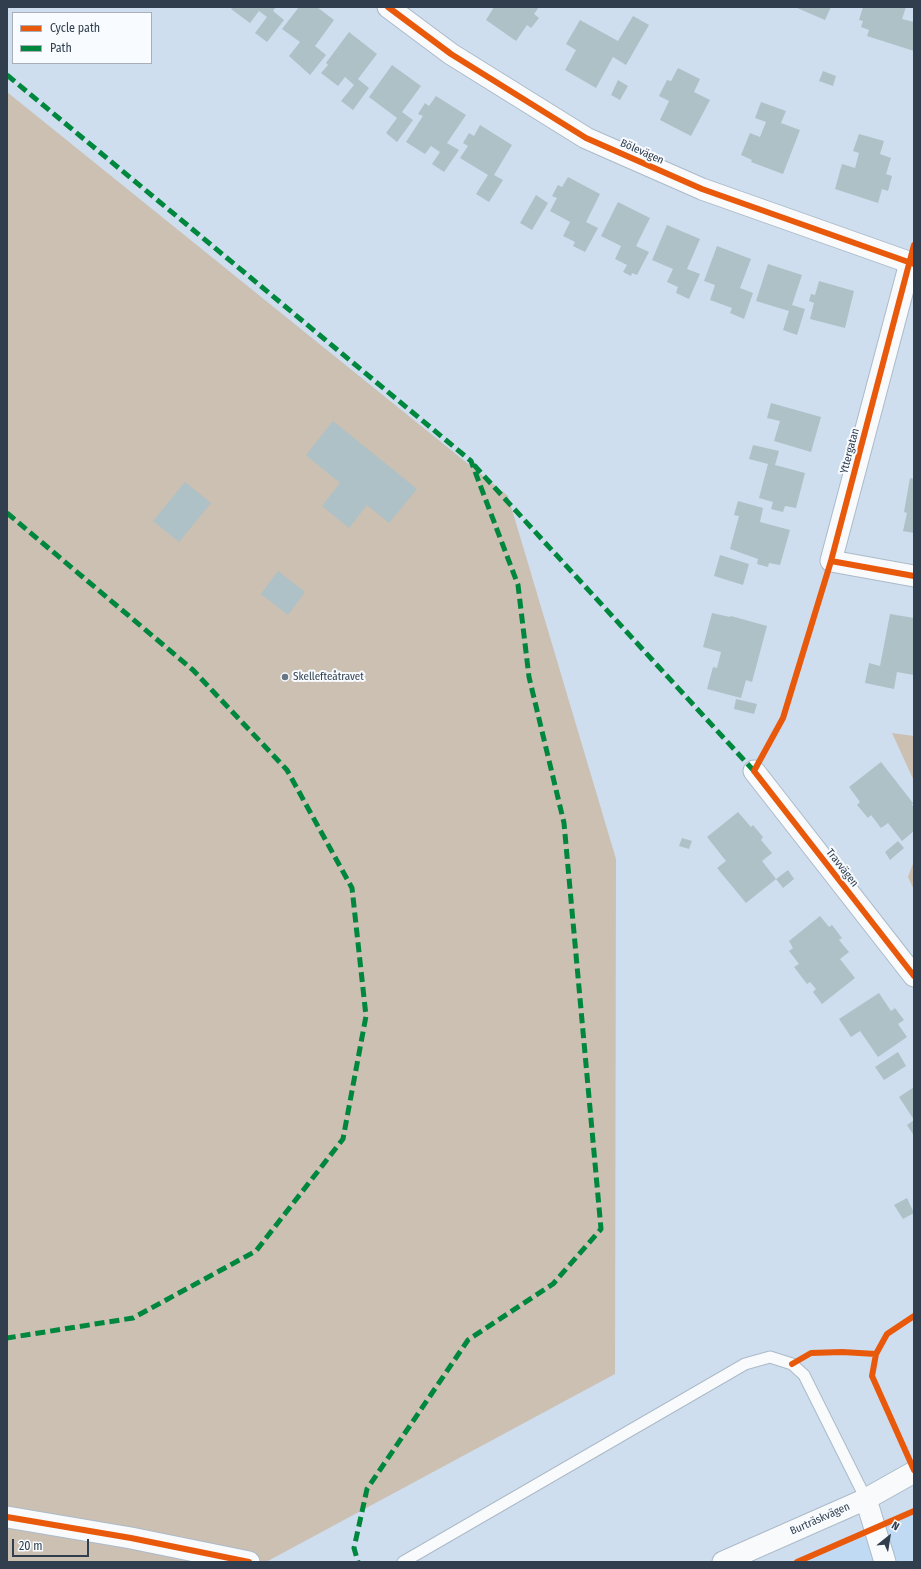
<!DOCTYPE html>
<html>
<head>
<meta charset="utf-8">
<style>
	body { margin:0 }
	#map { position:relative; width:921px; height:1569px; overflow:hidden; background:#cedeee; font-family:"Fira Sans Condensed",sans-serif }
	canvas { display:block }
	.frame { position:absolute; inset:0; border:8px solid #303e4d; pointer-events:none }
	.legend { position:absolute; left:12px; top:12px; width:140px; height:52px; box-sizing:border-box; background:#f8fbff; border:1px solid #a8afb8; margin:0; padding:5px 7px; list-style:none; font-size:12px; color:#303e4d }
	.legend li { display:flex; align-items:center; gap:8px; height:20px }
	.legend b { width:20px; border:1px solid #a8afb8 }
	.north { position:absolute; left:869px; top:1517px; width:40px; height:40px; -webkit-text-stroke:3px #f8fbff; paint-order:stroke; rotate:30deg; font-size:11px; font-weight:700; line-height:16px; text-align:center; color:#303e4d }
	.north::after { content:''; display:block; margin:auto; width:14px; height:18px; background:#303e4d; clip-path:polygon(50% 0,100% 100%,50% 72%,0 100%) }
	.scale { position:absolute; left:12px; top:1539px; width:77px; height:18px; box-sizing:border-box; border:2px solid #303e4d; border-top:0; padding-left:5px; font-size:12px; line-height:14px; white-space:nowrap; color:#303e4d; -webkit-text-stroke:3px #f8fbff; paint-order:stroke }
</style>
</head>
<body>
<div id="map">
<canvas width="921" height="1569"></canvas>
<div class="frame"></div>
<ul class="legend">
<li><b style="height:5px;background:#e8590c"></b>Cycle path</li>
<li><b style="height:5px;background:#00873e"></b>Path</li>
</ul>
<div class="north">N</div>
<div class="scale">20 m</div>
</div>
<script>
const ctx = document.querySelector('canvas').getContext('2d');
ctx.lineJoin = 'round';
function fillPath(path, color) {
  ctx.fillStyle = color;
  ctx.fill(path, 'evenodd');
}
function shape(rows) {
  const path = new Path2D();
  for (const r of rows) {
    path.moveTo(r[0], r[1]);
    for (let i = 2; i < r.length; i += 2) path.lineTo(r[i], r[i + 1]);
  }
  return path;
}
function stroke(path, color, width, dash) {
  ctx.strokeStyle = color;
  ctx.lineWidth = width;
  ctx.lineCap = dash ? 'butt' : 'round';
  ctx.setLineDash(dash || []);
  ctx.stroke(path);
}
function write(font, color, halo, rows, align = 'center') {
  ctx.font = font + ' "Fira Sans Condensed",sans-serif';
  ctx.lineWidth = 4;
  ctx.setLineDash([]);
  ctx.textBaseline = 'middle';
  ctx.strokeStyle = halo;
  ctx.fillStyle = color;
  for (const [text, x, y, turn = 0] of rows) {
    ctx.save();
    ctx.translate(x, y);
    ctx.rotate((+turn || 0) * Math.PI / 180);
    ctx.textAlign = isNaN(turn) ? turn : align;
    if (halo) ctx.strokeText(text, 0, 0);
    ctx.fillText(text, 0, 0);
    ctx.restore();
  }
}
fillPath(shape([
	[914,1512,914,1562,801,1562,879,1526]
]), '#c0daf3');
fillPath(shape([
	[7,92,508,496,616,859,615,1374,266,1562,7,1562],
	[892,733,914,736,914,781],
	[914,861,914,890,908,877]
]), '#cbc0b2');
fillPath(shape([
	[233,7,276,7,273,11,284,20,267,42,255,33,267,17,259,11,250,23,231,9],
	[299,7,317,7,334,20,315,46,326,55,310,75,289,56,300,42,282,29],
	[494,7,539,7,534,14,539,18,531,28,527,25,516,41,486,20],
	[795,7,831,7,825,20],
	[863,7,906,7,902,19,914,22,914,51,867,36,869,30,861,27,863,21,859,20],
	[633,16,649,25,626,65,613,57,596,88,565,70,576,50,566,44,580,20,618,41],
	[349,32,377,54,358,79,369,88,353,110,341,101,354,85,345,77,338,86,321,73,328,65,326,63],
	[392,65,421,86,402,112,413,120,397,142,386,133,397,118,369,97],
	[678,68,700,79,694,92,710,100,691,136,660,120,669,101,659,96,667,80,671,81],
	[823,71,836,76,833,86,819,81],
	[618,80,628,86,620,100,611,95],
	[436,96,466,115,447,143,459,150,444,172,432,164,440,152,431,146,425,154,406,142,423,116,418,114,425,103,429,106],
	[761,102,786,111,781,123,800,130,783,174,751,162,752,160,741,155,750,133,760,137,766,122,755,118],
	[480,125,512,145,494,175,503,180,489,202,476,194,488,175,460,158,468,146,463,143,469,133,474,136],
	[859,134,884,141,880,154,891,158,886,174,892,176,888,191,882,189,878,203,835,189,842,164,855,168,859,153,853,151],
	[568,177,600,194,586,222,598,228,585,252,573,246,575,242,563,236,570,222,550,211,557,198,552,196,558,185,562,187],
	[536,195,548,203,532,230,520,223],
	[618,202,650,218,636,246,649,252,637,275,632,273,631,276,623,272,627,265,615,259,621,246,601,236],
	[667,225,700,239,687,269,700,274,689,299,676,293,678,287,667,282,673,269,652,260],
	[717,246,751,259,740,288,753,293,744,319,730,313,732,308,710,300,715,285,704,281],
	[768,264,802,275,792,305,805,309,797,335,783,330,789,311,756,301],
	[819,281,854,291,845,328,810,319,814,303,809,301,811,294,815,295],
	[771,403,821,417,811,452,774,441,780,421,767,418],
	[333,421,417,489,389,523,367,505,349,528,322,506,340,483,306,455],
	[753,445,779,451,775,465,805,473,796,508,785,506,783,512,771,509,773,502,759,498,768,464,749,459],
	[910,478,914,479,914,533,903,531,907,513,904,512],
	[185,482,211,503,179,542,153,521],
	[738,501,763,508,760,522,790,530,780,565,769,563,768,567,757,564,758,559,730,549,739,516,734,515],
	[720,555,749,564,743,585,714,576],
	[278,571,305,592,288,615,261,594],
	[712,613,730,617,731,616,767,626,752,682,746,680,741,698,707,689,713,667,717,668,721,652,703,647],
	[890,614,914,618,914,675,897,672,894,689,865,683,869,663,880,666],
	[736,699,757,704,754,714,734,709],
	[881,762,913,803,912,805,914,807,914,831,902,841,888,823,881,828,871,815,868,818,857,805,860,802,849,787],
	[738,812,751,827,753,825,763,837,761,840,772,853,762,861,776,879,746,903,717,868,726,861,707,837],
	[682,838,692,841,689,849,679,846],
	[898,841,904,848,890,860,885,852],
	[788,870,794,879,783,888,776,879],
	[820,916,829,927,832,925,842,938,839,940,849,952,840,959,855,978,822,1004,813,992,816,989,810,982,807,984,794,967,799,964,789,951,793,948,789,941],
	[879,993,891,1011,895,1008,904,1020,898,1024,907,1037,878,1057,860,1031,851,1037,839,1019],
	[898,1052,906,1066,884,1080,875,1067],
	[914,1087,914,1136,907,1125,914,1120,899,1097],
	[907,1198,914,1213,903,1219,894,1205]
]), '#aec1c7');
const service = shape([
	[403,1562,745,1364,770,1357,792,1364,804,1375,866,1499]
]);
const minor = shape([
	[388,7,451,54,586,138,702,189,914,264],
	[910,263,831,561,914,576],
	[754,771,914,976],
	[866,1499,885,1562],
	[7,1517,131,1538,249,1562],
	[723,1562,866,1499,914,1472]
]);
stroke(service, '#acbac8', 13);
stroke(minor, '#acbac8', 23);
stroke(service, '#f8fafc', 11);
stroke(minor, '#f8fafc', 21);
stroke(shape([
	[7,75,471,461,518,585,529,677,564,823,601,1229,553,1284,468,1340,367,1489,354,1548,358,1562],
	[474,465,754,771,755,769],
	[7,513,193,670,287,770,352,888,366,1016,343,1139,256,1251,133,1318,7,1338]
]), '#00873e', 5, [10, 5]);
stroke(shape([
	[388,7,451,54,586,138,702,189,914,264],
	[914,245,831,561,914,576],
	[831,561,783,718,754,771,914,976],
	[914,1316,887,1334,876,1354,872,1376,914,1470],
	[792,1364,811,1353,842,1352,876,1354],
	[7,1517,131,1538,249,1562],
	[797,1562,914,1511]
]), '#e8590c', 6);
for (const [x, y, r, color] of [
	[285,677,4,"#677685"]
]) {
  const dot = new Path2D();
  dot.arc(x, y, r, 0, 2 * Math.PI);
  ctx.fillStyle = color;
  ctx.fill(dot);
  stroke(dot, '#f8fbff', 1.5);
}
write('11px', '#303e4d', '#f8fbff', [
	["Bölevägen",642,152,24],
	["Yttergatan",850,451,-75],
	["Travvägen",842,868,52],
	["Burträskvägen",820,1519,-24]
]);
write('11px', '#303e4d', '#f8fbff', [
	["Skellefteåtravet",293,677]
], 'left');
</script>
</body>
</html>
